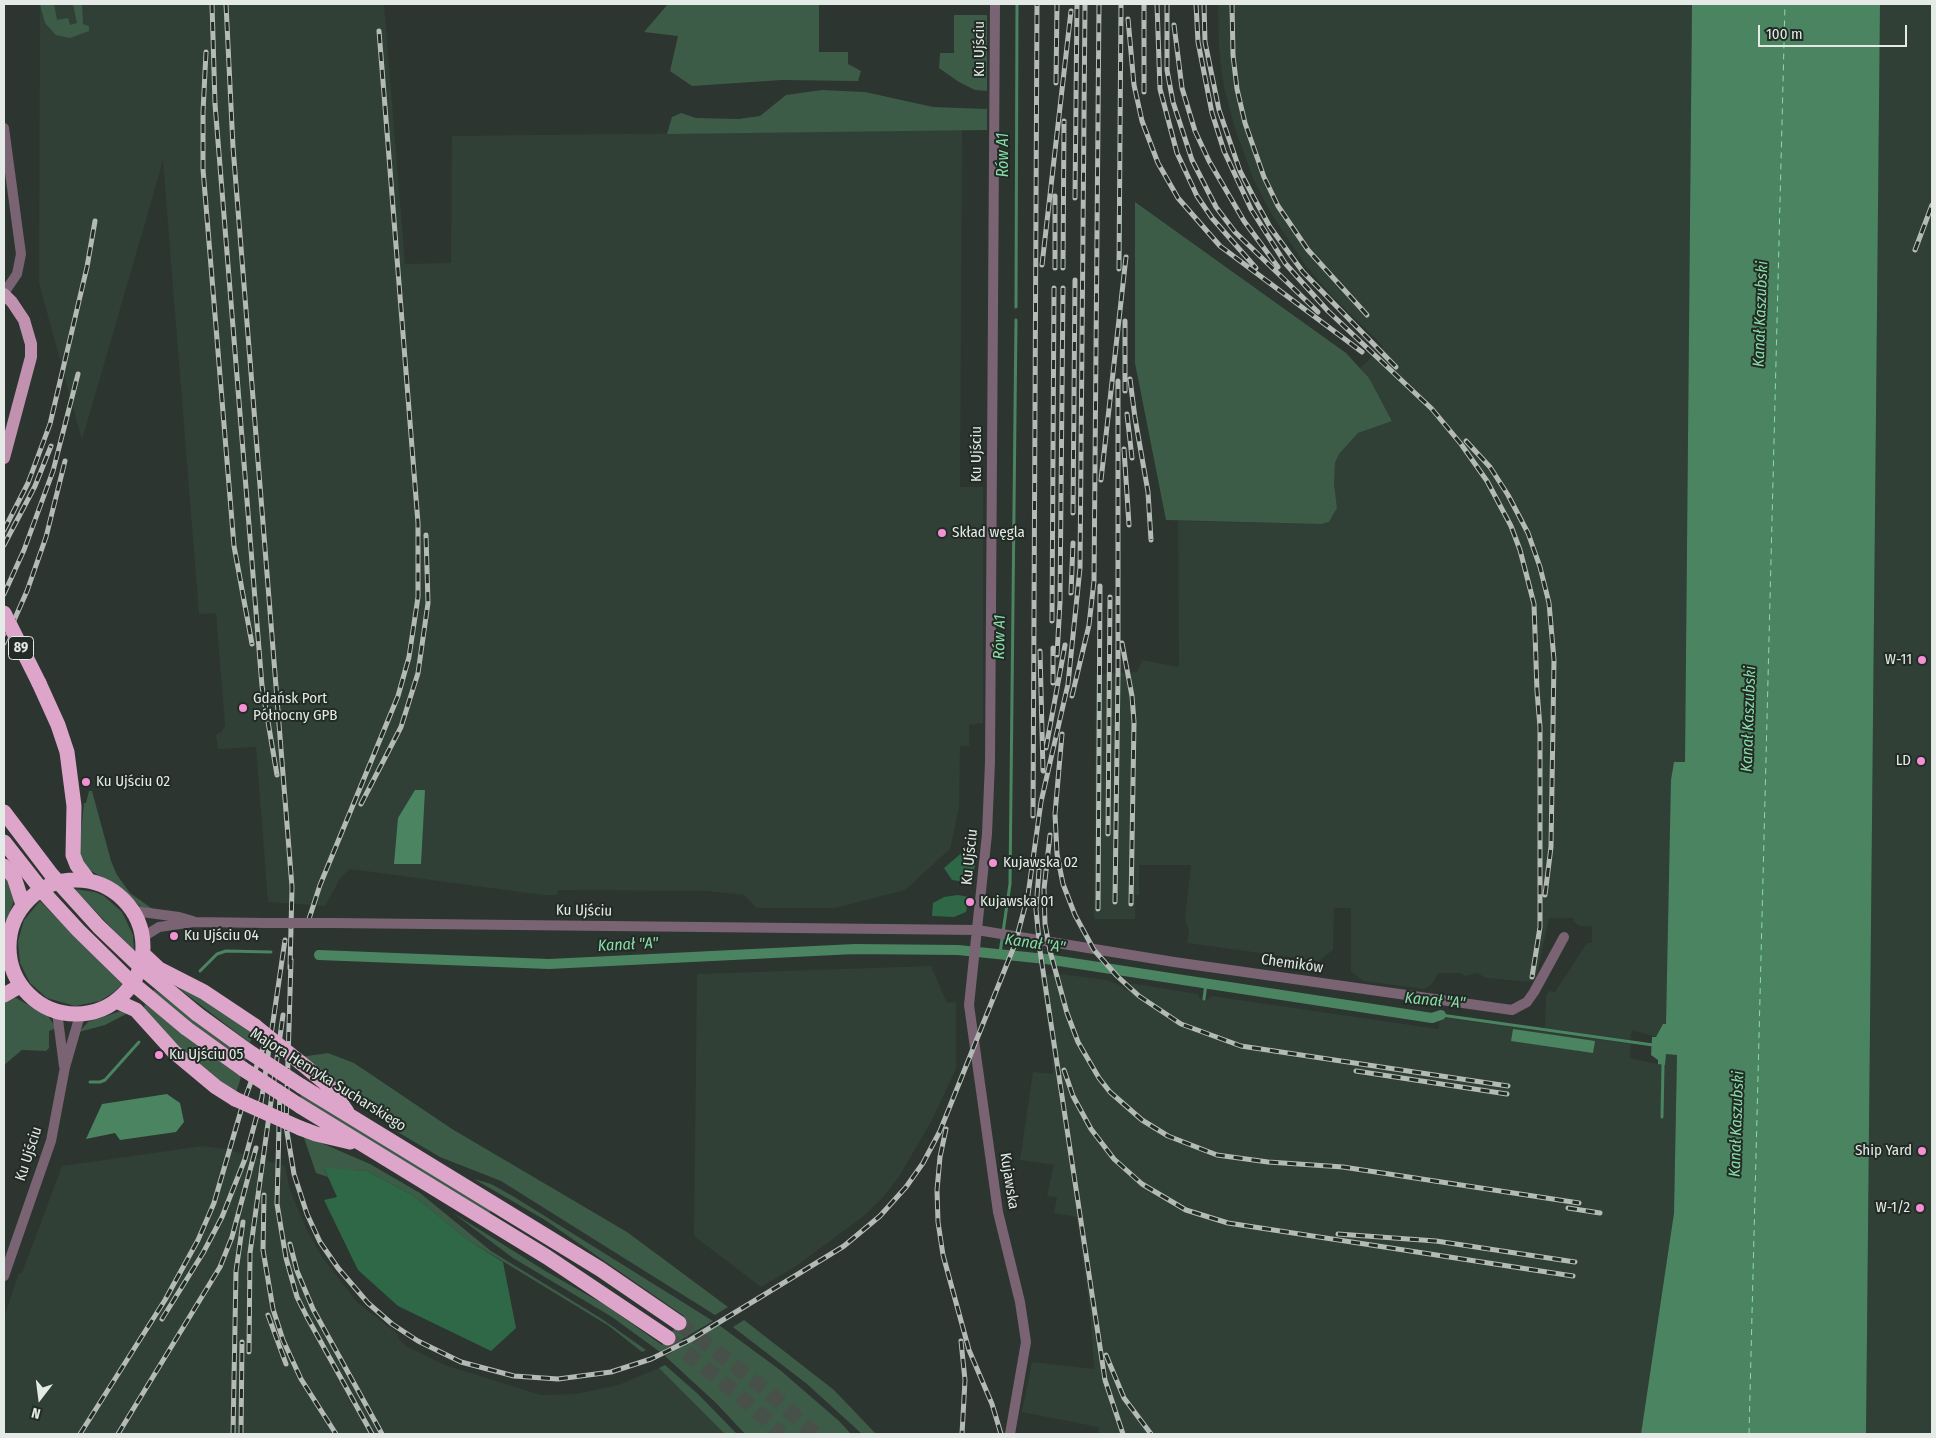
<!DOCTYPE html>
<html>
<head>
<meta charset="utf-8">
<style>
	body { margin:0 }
	#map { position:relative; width:1936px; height:1438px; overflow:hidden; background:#2c352f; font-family:"Fira Sans Condensed",sans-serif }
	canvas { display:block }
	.frame { position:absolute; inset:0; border:5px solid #e4eae6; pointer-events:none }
	.north { position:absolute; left:15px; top:1373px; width:50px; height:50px; -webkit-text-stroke:4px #222b25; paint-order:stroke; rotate:195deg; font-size:14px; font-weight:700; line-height:20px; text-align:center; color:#e4eae6 }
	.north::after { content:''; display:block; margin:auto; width:18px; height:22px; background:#e4eae6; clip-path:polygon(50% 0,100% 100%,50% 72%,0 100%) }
	.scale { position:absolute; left:1758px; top:25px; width:149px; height:22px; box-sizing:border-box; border:2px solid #e4eae6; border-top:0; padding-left:6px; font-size:15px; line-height:18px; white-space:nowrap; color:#e4eae6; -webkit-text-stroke:4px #222b25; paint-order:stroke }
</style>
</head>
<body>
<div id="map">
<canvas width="1936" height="1438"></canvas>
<div class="frame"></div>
<div class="north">N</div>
<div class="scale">100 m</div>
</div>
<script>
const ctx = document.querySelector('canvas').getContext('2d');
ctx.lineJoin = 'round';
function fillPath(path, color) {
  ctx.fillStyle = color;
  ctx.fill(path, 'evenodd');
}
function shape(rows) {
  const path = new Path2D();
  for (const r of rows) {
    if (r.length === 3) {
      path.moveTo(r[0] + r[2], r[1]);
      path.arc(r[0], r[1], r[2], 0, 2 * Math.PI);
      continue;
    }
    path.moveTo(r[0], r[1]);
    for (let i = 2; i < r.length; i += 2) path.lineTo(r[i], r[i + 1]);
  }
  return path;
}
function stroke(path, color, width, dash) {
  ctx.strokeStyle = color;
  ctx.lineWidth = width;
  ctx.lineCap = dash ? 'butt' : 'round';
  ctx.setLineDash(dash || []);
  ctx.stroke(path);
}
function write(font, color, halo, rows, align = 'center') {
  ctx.font = font + ' "Fira Sans Condensed",sans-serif';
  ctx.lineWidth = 4;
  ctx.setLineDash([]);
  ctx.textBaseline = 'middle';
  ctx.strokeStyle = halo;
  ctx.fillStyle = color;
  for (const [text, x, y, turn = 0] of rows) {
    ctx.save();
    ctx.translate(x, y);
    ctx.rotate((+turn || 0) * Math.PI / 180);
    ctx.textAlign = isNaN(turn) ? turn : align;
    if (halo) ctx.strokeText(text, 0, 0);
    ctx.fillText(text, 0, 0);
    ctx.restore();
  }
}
fillPath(shape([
	[40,4,384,4,405,264,451,263,452,136,962,130,960,487,983,487,983,723,969,725,969,746,960,746,959,807,950,849,905,890,835,908,757,908,744,895,707,891,558,890,557,895,543,895,350,869,341,877,325,906,268,902,256,747,218,749,216,735,222,731,225,725,216,613,199,614,163,161,82,440,39,283],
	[1218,4,1692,4,1685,762,1674,763,1666,1024,1663,1024,1656,1037,1632,1030,1630,1040,1545,1028,1546,995,1549,991,1555,992,1587,943,1592,943,1592,926,1579,926,1574,922,1573,918,1549,918,1536,977,1529,982,1487,978,1477,973,1465,976,1461,973,1439,973,1431,985,1425,989,1363,981,1351,971,1351,908,1334,908,1333,950,1319,961,1187,943,1189,931,1185,918,1191,865,1139,865,1139,895,1135,895,1135,919,1094,919,1096,674,1137,672,1142,660,1179,667,1178,521,1321,524,1329,522,1337,508,1334,484,1335,463,1339,454,1358,433,1392,420,1369,378,1360,368,1383,347,1382,345,1331,295,1306,266,1270,212,1253,178,1236,131,1224,88,1219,49],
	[1880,4,1932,4,1932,1434,1866,1434],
	[931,966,947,1003,956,1002,956,1069,932,1120,900,1175,885,1195,865,1215,795,1267,761,1287,694,1236,697,974],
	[1060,974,1107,980,1119,985,1126,990,1132,984,1136,984,1198,994,1200,999,1207,1000,1211,996,1438,1029,1440,1021,1447,1018,1631,1044,1630,1058,1658,1064,1665,1054,1677,1054,1674,1213,1641,1434,1099,1434,1098,1427,1022,1412,1032,1362,1094,1369,1090,1311,1077,1217,1054,1213,1057,1197,1047,1196,1054,1165,1020,1160,1033,1072,1053,1074,1052,1051,1040,975],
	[203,1146,226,1149,285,1166,290,1190,307,1230,322,1257,357,1302,399,1335,398,1338,406,1346,445,1365,541,1395,576,1394,618,1385,659,1368,725,1434,4,1434,4,1318,19,1273,22,1273,62,1166]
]), '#304036');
fillPath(shape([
	[40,4,54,4,57,20,68,18,70,25,77,23,73,4,82,4,83,24,89,26,89,31,70,38,56,35,45,23],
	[668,4,819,4,819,52,848,52,848,64,861,71,858,81,782,80,692,86,670,71,678,36,644,32],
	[954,15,987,15,987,91,975,90,959,82,939,68,940,53,954,53],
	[822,90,865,92,933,107,987,109,987,130,667,134,672,117,681,113,696,118,739,119,760,116,786,95],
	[1135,202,1346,353,1369,378,1392,421,1358,433,1339,454,1335,463,1334,484,1337,508,1329,522,1321,524,1166,520,1135,363],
	[89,791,92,791,111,861,117,875,130,893,154,910,141,907,122,889,86,868,79,852,84,803,86,803],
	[4,873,9,880,14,900,4,931],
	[74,889,95,892,104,896,122,912,133,935,134,951],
	[40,901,122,984,114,992,100,1001,75,1006,47,998,30,983,20,963,18,941,24,920],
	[164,977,188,989,253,1032,250,1043],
	[154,989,246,1058,245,1061,190,1022,153,992],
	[16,998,48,1016,56,1028,49,1031,49,1048,46,1051,22,1050,4,1065,4,999],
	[145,1004,241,1077,236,1093,200,1068,143,1010],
	[124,1010,130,1012,105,1025,79,1032,88,1022],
	[328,1053,354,1063,452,1129,627,1232,728,1307,715,1315,501,1181,440,1157,401,1134,301,1057],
	[301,1093,491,1210,489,1214,300,1099],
	[303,1135,370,1164,420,1193,491,1251,602,1319,646,1350,642,1352,609,1326,468,1240,414,1196,367,1171,324,1169,328,1177,316,1173],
	[474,1179,491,1184,511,1195,713,1321,660,1352,612,1317,513,1258,453,1213,547,1272,607,1306,662,1345,684,1316,545,1220],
	[744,1320,834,1390,876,1434,862,1434,807,1384,733,1327],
	[719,1325,780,1370,839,1421,851,1434,745,1434,716,1403,665,1356],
	[665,1365,698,1394,737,1434,725,1434,659,1368]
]), '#3d5c48');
fillPath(shape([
	[965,850,975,851,975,866,971,878,965,882,952,880,944,868],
	[958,895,969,897,966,912,954,917,932,916,933,903,944,897],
	[324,1168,367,1171,414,1196,468,1240,503,1262,516,1328,491,1351,398,1306,358,1270,324,1200,337,1197]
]), '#2f6847');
fillPath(shape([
	[1692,4,1880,4,1866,1434,1641,1434,1674,1213,1677,1055,1666,1054,1665,1065,1658,1064,1658,1060,1651,1055,1652,1037,1656,1037,1663,1024,1666,1024,1671,780,1674,762,1685,762],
	[415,790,425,790,421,864,394,864,398,818],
	[1513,1029,1595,1041,1593,1053,1511,1041],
	[167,1094,180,1103,184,1122,176,1132,120,1140,115,1133,86,1139,102,1104]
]), '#4b8461');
stroke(shape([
	[1016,307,1017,4],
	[1000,953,1010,884,1016,320],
	[200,971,217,954,226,951,271,952],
	[1204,999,1206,983],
	[1441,1015,1653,1045],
	[90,1082,100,1082,105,1080,139,1042],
	[1662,1117,1663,1065]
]), '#4b8461', 3);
stroke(shape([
	[319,955,549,964,855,949,958,950,1046,959,1432,1018,1441,1015]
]), '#4b8461', 10);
stroke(shape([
	[1749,1434,1785,4]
]), '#89dda9', 1, [6, 5]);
stroke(shape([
	[679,1323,766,1390,815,1434],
	[668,1338,739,1395,782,1434]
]), '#48504a', 15, [15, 8]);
stroke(shape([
	[995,4,990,762,987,834,969,1005,998,1212,1020,1302,1026,1342,1010,1434],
	[4,128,21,254,17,274,4,293],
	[134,911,179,917,193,921],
	[334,923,977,930,1174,962,1512,1010,1527,1002,1534,992,1564,937],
	[143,937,159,927,194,922,265,923],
	[57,1012,64,1066],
	[4,1276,51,1141,65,1067,80,1015]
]), '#7a6372', 10);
stroke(shape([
	[4,294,12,302,24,320,31,344,31,357,4,458]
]), '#c192b0', 12);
stroke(shape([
	[39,683,58,725,67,752,74,806,73,855,77,865,89,881],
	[4,866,14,877,23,905],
	[76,947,67],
	[143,954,159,969,204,992,255,1026],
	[4,995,20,986],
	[116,1001,136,1010,174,1052,216,1087,235,1099],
	[197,1014,248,1051],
	[186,1028,243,1069],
	[301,1063,330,1087,347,1112],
	[301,1086,600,1269,679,1323],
	[300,1106,547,1257,668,1338],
	[300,1128,316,1134,350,1142]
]), '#dda5c9', 15);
const rail = shape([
	[212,4,215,104,262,686,277,775],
	[226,4,233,147,292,887,290,968],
	[1157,4,1160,89,1177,153,1197,196,1212,218,1256,268],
	[1167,4,1167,70,1173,102,1192,160,1216,207,1235,232,1318,312],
	[1196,4,1198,42,1212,113,1224,151,1251,209,1285,263,1300,280,1328,311,1432,409,1461,444,1487,481,1511,526,1520,550,1534,604,1537,691,1540,727,1540,927,1532,977],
	[1204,4,1205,42,1219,110,1240,171,1254,198,1270,227,1303,272,1396,367],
	[1232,4,1233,55,1237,89,1245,123,1264,177,1278,206,1308,250,1367,315],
	[1128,19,1134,85,1142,121,1158,163,1178,198,1220,246,1362,352],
	[1174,25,1182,88,1195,131,1209,161,1244,221,1278,267],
	[206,52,203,112,203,169,234,546,252,644],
	[1056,83,1057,4],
	[1144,92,1144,4],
	[1075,198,1077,4],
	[1915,250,1932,205],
	[1042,265,1071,11],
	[1055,268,1055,196],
	[1063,268,1064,121],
	[1119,269,1121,4],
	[1130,379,1135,418,1148,492,1151,540],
	[1125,391,1125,321],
	[1127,414,1132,458],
	[1466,441,1490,467,1508,495,1528,533,1540,567,1549,603,1554,660,1551,847,1545,895],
	[1124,449,1129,525],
	[1101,480,1126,257],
	[1073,513,1075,280],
	[4,530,28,483,50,424,87,267,95,221],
	[4,545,35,486,51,446],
	[1071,593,1073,543],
	[4,594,24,550,53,471,78,374],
	[1052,621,1054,288],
	[4,643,27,591,46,537,65,461],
	[1122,643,1132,696,1134,722,1131,904],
	[1040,651,1043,771],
	[1057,655,1060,602,1063,288],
	[1053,683,1053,648],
	[1072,696,1089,625,1094,581,1099,4],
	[1062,734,1055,814,1057,854,1063,884,1075,915,1094,950,1117,976,1139,996,1181,1024,1241,1046,1508,1086],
	[1046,748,1065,645],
	[361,804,401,727,418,673,428,603,426,535],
	[1033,816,1037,4],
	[1108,834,1110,597],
	[1050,835,1044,889,1045,924,1050,951,1067,1013,1078,1042,1099,1078,1110,1092,1142,1120,1168,1136,1217,1155,1268,1162,1343,1167,1579,1203],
	[1039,870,1036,909,1040,951,1105,1380,1123,1434],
	[1115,902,1118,673,1118,381],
	[1098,909,1100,586],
	[308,922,320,885,398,696,409,657,418,597,418,523,379,31],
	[291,960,286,1126,294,1174,307,1214,320,1242,338,1268,368,1303,392,1324,418,1341,461,1362,514,1376,558,1379,611,1372,651,1359,690,1340,844,1246,880,1216,906,1187,923,1163,940,1131,1015,944,1028,895,1041,802,1068,684,1080,568,1085,4],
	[1064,1070,1073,1096,1091,1129,1114,1159,1142,1184,1186,1210,1228,1223,1573,1276],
	[1356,1071,1507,1094],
	[280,1087,277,1204,286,1258,297,1297,307,1317,372,1434],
	[261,1103,285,940],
	[946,1129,940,1157,937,1190,938,1222,943,1255,969,1350,992,1404,1001,1434],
	[264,1195,263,1250,273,1309,283,1340,301,1379,336,1434],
	[1568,1208,1600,1213],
	[1338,1234,1436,1241,1575,1262],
	[290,1244,297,1271,313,1309,382,1434],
	[268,1315,286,1364],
	[162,1319,203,1253,222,1217,245,1159,262,1097],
	[961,1341,965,1380,962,1434],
	[249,1352,250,1253,283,1015],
	[1106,1355,1124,1398,1151,1434],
	[80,1434,165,1300,198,1240,214,1203,242,1107,267,1037],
	[118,1434,220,1267,232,1237,256,1148],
	[233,1434,236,1271,243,1222],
	[241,1434,242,1342]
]);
stroke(rail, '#b4bbb6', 5);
stroke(rail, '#222b25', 3, [9]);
stroke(shape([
	[265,923,334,923]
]), '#7a6372', 10);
stroke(shape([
	[4,613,39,683],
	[4,812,51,874,99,927,143,969,197,1014],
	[4,842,44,893,78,930,131,982,186,1028],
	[255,1026,301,1063],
	[248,1051,301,1086],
	[243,1069,300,1106],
	[235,1099,300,1128]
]), '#dda5c9', 15);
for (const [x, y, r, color] of [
	[942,533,5,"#f491d4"],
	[1922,660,5,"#f491d4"],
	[243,708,5,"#f491d4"],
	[1921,761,5,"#f491d4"],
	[86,782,5,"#f491d4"],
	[993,863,5,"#f491d4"],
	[970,902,5,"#f491d4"],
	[174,936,5,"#f491d4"],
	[159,1055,5,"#f491d4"],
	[1922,1151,5,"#f491d4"],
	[1920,1208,5,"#f491d4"]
]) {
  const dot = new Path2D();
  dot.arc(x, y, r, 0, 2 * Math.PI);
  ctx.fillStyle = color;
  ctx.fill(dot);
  stroke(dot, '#222b25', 2);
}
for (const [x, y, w] of [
	[21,648,25]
]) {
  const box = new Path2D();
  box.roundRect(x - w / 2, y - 11.5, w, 23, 4);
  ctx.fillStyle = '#222b25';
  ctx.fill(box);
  stroke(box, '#e4eae6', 1);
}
write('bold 14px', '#e4eae6', null, [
	["89",21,648]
]);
write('15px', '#e4eae6', '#222b25', [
	["Ku Ujściu",980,49,-90],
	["Ku Ujściu",977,454,-90],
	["Ku Ujściu",970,857,-84],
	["Ku Ujściu",584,911,1],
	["Chemików",1292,964,8],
	["Majora Henryka Sucharskiego",328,1080,32],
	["Ku Ujściu",29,1154,-72],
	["Kujawska",1009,1181,81]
]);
write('15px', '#e4eae6', '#222b25', [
	["Skład węgla",952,533],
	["W-11",1912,660,"right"],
	["Gdańsk Port",253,699],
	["Północny GPB",253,716],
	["LD",1911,761,"right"],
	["Ku Ujściu 02",96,782],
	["Kujawska 02",1003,863],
	["Kujawska 01",980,902],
	["Ku Ujściu 04",184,936],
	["Ku Ujściu 05",169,1055],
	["Ship Yard",1912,1151,"right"],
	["W-1/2",1910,1208,"right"]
], 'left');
write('italic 16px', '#89dda9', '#222b25', [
	["Rów A1",1004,155,-90],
	["Kanał Kaszubski",1761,314,-88],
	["Rów A1",1000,637,-89],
	["Kanał Kaszubski",1749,719,-88],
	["Kanał \"A\"",1035,944,8],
	["Kanał \"A\"",628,945,-3],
	["Kanał \"A\"",1435,1001,5],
	["Kanał Kaszubski",1737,1124,-88]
]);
</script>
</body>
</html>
